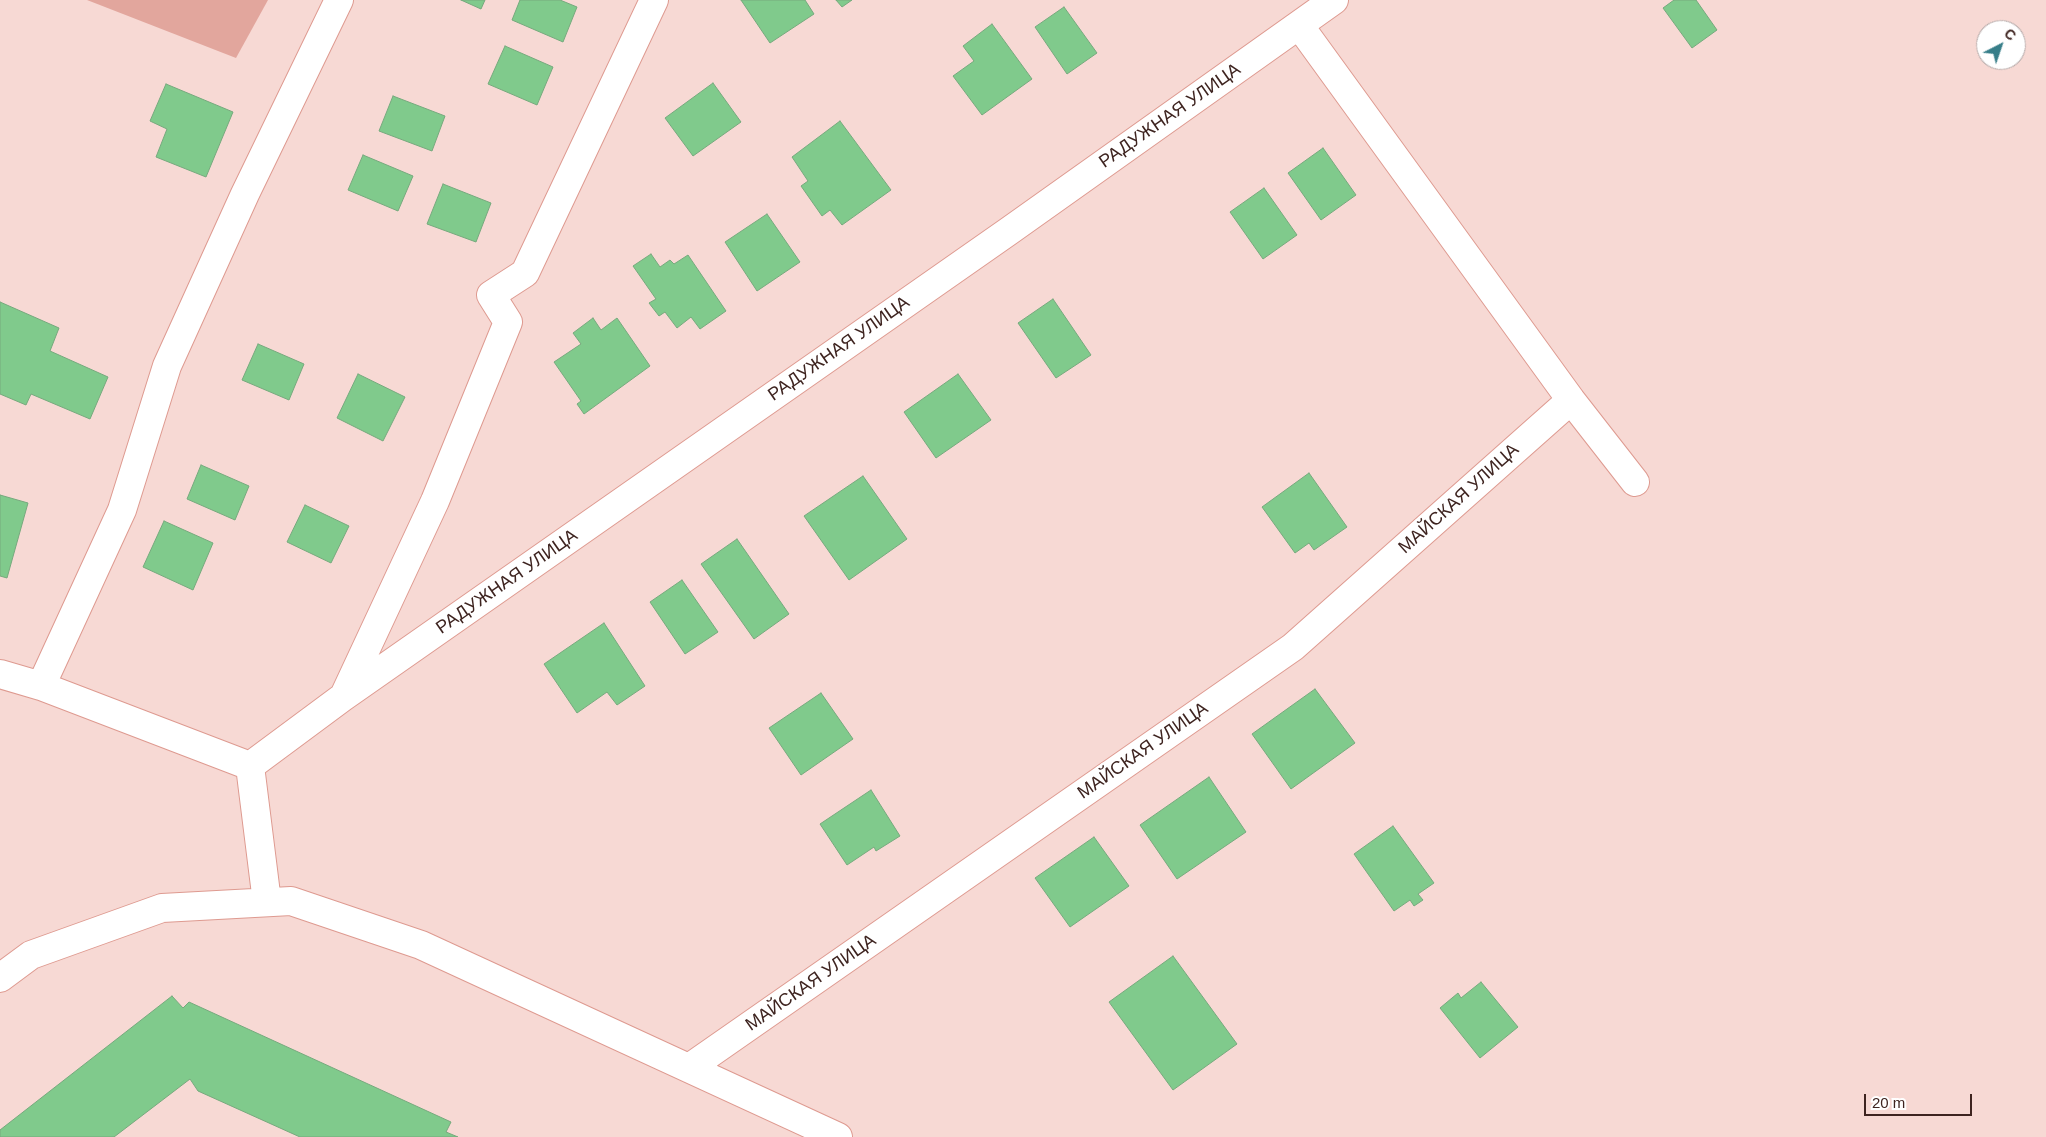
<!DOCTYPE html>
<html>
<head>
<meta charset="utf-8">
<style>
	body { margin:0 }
	#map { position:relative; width:2046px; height:1137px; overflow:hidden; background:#f7d9d4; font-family:Arial,sans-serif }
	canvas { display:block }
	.north { position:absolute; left:1976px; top:20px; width:50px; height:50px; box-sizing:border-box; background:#fff; border:1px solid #b2a7a6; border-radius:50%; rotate:41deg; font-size:14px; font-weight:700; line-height:20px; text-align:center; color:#3e2420 }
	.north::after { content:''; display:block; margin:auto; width:18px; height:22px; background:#377e89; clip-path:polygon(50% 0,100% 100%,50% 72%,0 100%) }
	.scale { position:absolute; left:1864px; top:1094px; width:108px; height:22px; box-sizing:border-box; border:2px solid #3e2420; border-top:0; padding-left:6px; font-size:15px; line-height:18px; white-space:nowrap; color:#3e2420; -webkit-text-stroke:4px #fff; paint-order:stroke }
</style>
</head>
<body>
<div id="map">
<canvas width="2046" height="1137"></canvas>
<div class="north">С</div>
<div class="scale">20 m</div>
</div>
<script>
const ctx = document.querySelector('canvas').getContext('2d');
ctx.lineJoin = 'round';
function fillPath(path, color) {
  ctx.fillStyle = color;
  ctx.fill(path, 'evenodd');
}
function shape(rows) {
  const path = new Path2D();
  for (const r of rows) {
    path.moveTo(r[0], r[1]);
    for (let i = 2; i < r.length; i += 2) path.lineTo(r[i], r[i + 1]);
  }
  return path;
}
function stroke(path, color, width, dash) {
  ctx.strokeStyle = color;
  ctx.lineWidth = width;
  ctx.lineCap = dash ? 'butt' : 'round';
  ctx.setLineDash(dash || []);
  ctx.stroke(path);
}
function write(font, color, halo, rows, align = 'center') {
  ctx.font = font + ' Arial,sans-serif';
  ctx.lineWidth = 4.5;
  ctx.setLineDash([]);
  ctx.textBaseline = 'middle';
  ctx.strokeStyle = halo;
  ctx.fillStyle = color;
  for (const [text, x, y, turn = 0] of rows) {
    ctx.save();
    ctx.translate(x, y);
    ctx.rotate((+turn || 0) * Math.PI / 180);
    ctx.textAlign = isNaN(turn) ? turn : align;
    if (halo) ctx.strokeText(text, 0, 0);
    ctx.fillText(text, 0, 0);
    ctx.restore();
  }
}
fillPath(shape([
	[87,0,268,0,236,58]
]), '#e2a69d');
const building = shape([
	[461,0,485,0,481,9,461,0],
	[520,0,560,0,577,7,563,42,512,20,520,0],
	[741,0,805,0,814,14,770,43,741,0],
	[836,0,852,0,842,7,836,0],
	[1674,0,1696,0,1717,30,1692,48,1663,8,1674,0],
	[1064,7,1097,53,1067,74,1035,27,1064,7],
	[992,24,1032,79,982,115,953,76,974,61,963,46,992,24],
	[505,46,553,67,537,105,488,84,505,46],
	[713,83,741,122,693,156,665,118,713,83],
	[166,84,233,112,206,177,156,157,167,129,150,121,166,84],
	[393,96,445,116,432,151,379,131,393,96],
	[840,121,891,190,842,225,830,210,822,216,801,186,808,181,792,157,840,121],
	[1323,148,1356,195,1321,220,1288,173,1323,148],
	[363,155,413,176,398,211,348,190,363,155],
	[443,184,491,203,476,242,427,224,443,184],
	[1264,188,1297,235,1263,259,1230,212,1264,188],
	[767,214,800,262,757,291,725,242,767,214],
	[651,254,660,267,670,260,674,264,688,255,726,311,700,329,691,317,677,328,665,312,659,316,649,303,656,299,633,266,651,254],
	[1053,299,1091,355,1056,378,1018,323,1053,299],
	[0,302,59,328,50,351,108,377,90,419,31,394,26,405,0,394,0,302],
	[593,318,601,330,617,318,650,366,584,414,577,404,581,401,554,362,581,344,573,333,593,318],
	[258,344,304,364,289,400,242,380,258,344],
	[358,374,405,397,383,441,337,418,358,374],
	[958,374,991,420,936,458,904,412,958,374],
	[201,465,249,486,235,520,187,499,201,465],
	[1309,473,1347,527,1314,550,1309,543,1295,553,1262,507,1309,473],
	[863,476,907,539,849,580,804,516,863,476],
	[0,495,28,503,7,578,0,576,0,495],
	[305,505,349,526,331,563,287,542,305,505],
	[164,521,213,543,193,590,143,567,164,521],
	[737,539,789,614,754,639,701,564,737,539],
	[682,580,718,632,685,654,650,602,682,580],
	[604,623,645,686,617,705,607,692,577,713,544,664,604,623],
	[1315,689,1355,743,1291,789,1252,734,1315,689],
	[821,693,853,739,801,775,769,728,821,693],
	[1209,777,1246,832,1177,879,1140,825,1209,777],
	[871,790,900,836,876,851,874,847,847,865,820,824,871,790],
	[1393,826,1434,883,1418,894,1423,900,1414,906,1410,900,1394,911,1354,854,1393,826],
	[1094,837,1129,886,1070,927,1035,878,1094,837],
	[1173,956,1237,1044,1173,1090,1109,1002,1173,956],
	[1481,982,1518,1027,1480,1058,1440,1008,1458,993,1461,998,1481,982],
	[172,996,183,1008,189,1002,451,1122,446,1132,458,1137,300,1137,198,1091,190,1079,114,1137,0,1137,0,1130,172,996]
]);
fillPath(building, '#80ca8c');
stroke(building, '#76a97d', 1);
const minor = shape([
	[1299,25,1571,400,1635,482],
	[0,674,41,686,250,766],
	[41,686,122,510,167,366,245,194,339,0],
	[344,696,435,501,508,322,491,295,525,273,654,0],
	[250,766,343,697,1009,231,1334,0],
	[250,766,267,902],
	[0,978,31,955,162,908,291,901,421,945,838,1137],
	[689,1068,1293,647,1571,400]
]);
stroke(minor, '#de9a90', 30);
stroke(minor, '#fff', 28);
write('18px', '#3e2420', '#fff', [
	["РАДУЖНАЯ УЛИЦА",1170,116,-35],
	["РАДУЖНАЯ УЛИЦА",839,349,-35],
	["МАЙСКАЯ УЛИЦА",1459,499,-42],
	["РАДУЖНАЯ УЛИЦА",507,582,-35],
	["МАЙСКАЯ УЛИЦА",1143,751,-35],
	["МАЙСКАЯ УЛИЦА",811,983,-35]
]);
</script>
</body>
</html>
